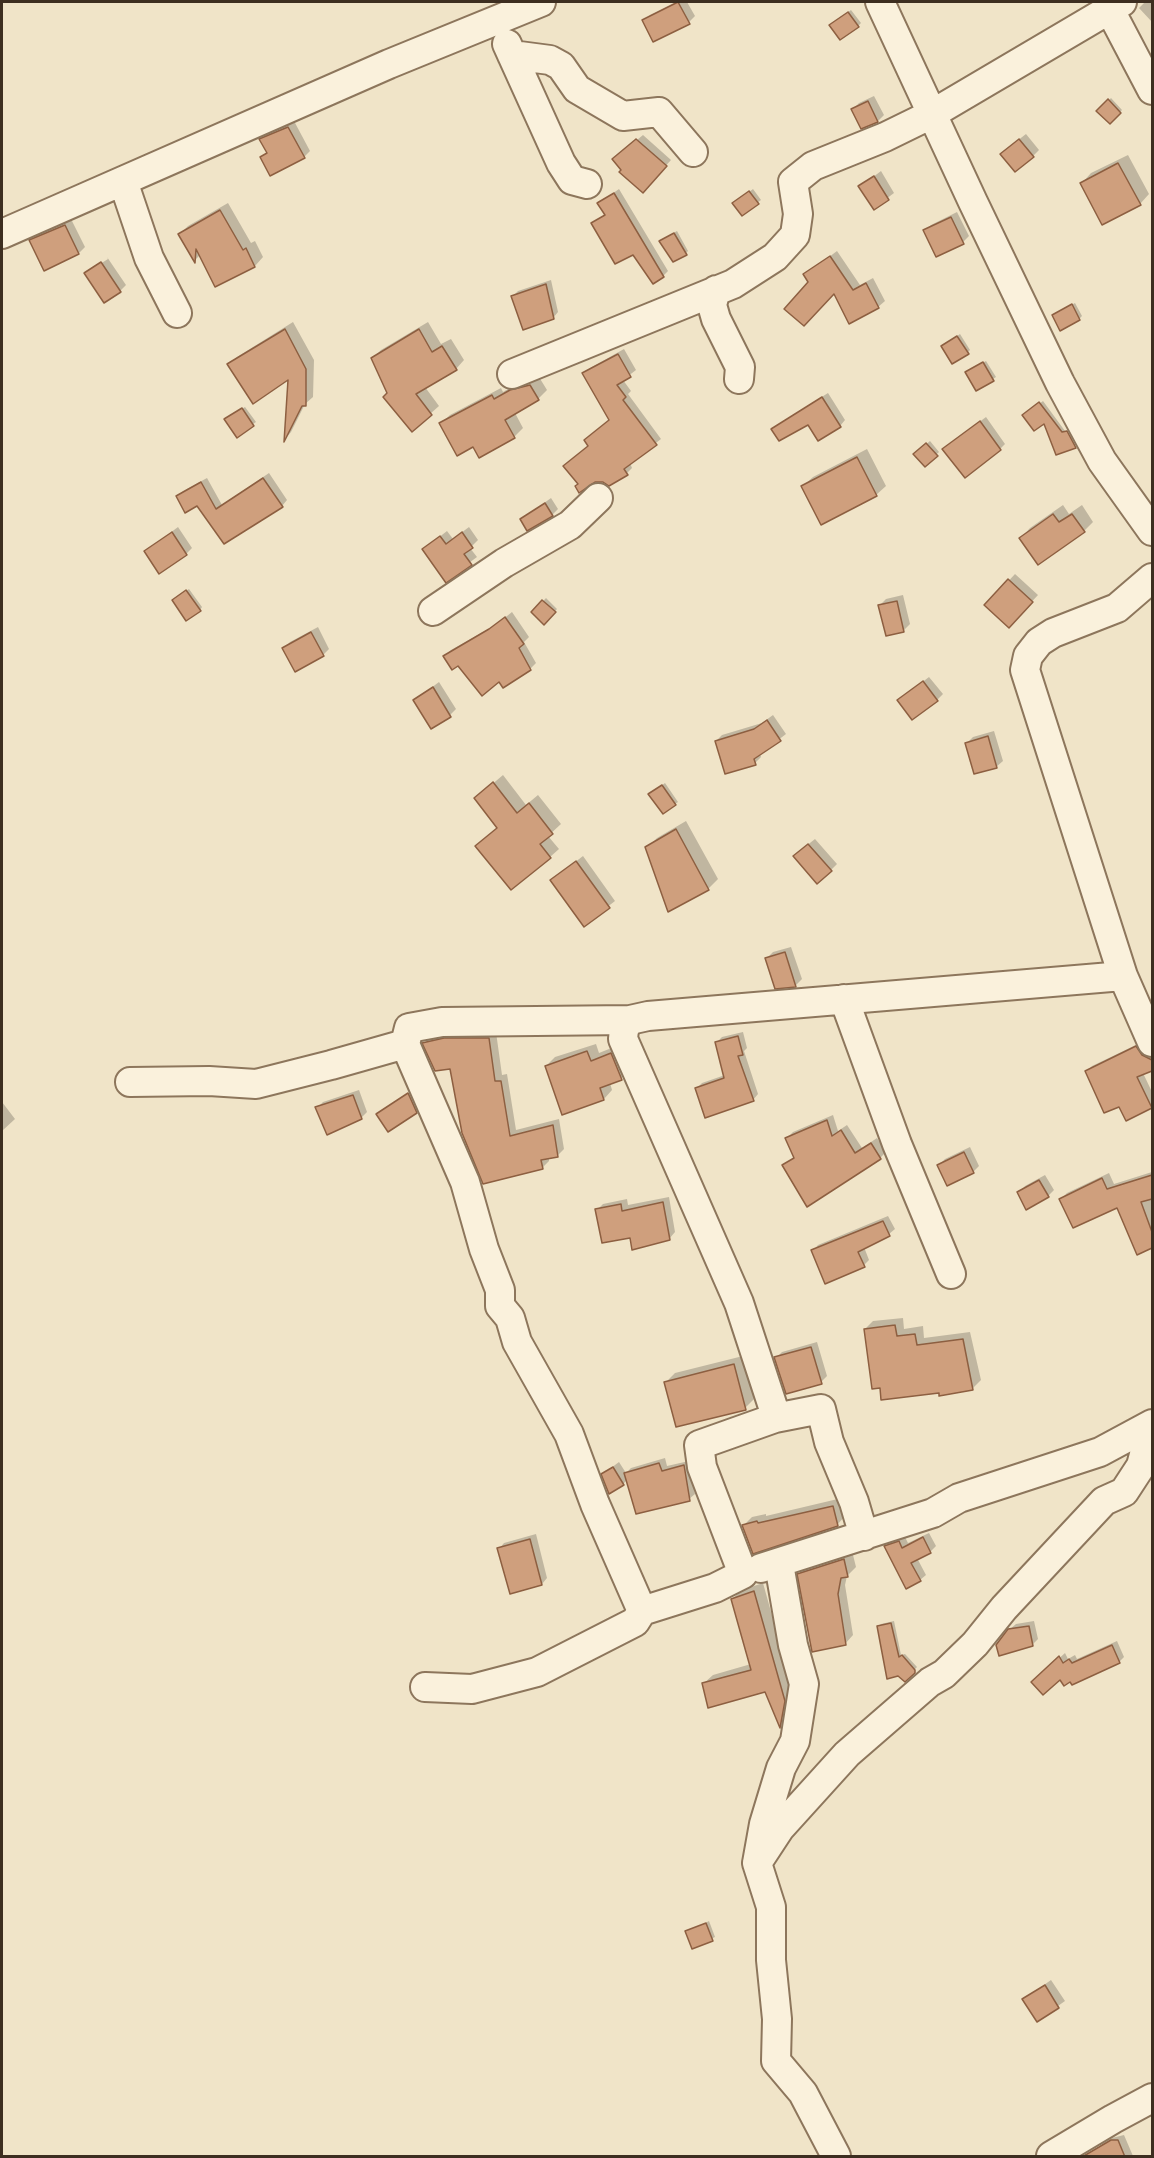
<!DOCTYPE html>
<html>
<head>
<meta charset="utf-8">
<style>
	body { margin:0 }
	#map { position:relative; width:1154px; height:2158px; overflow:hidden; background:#f0e4c8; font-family:"Crimson Pro",serif }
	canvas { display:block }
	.frame { position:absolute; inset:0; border:3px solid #3d2e20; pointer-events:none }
</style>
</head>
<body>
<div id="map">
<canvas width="1154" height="2158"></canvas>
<div class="frame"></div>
</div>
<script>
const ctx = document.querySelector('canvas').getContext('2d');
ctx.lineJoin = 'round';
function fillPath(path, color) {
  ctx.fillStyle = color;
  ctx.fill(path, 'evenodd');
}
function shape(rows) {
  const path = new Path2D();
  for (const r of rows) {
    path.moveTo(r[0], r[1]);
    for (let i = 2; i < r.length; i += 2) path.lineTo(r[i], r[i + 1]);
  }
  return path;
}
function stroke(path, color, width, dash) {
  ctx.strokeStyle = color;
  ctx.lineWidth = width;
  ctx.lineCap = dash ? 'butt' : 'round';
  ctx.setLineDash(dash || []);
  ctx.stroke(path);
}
fillPath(shape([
	[676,2,687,2,695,16,689,22,644,21,650,15],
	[1145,2,1152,2,1152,22,1139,8],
	[851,10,861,23,858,26,834,23],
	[874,96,884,115,878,121,862,127,853,109,859,103],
	[1111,98,1122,110,1110,122,1099,111],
	[294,121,310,151,304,157,262,157,268,151,261,139,267,133],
	[1026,134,1039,150,1033,156,1008,148],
	[643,135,671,160,648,185,620,154],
	[1128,155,1149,194,1140,204,1082,183,1091,173],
	[881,171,894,193,874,208,860,187],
	[619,189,668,271,663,276,593,224,606,214,599,203],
	[753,189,761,200,742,214,737,201],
	[228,203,251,243,255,241,263,257,255,266,215,285,200,255,195,260,180,234,188,226],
	[957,212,969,236,963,242,925,231,931,225],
	[71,219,85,247,79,253,45,269,31,240,37,234],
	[677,231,688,251,686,253,663,239],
	[837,251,860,285,873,278,885,301,878,307,810,282,805,275],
	[107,257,126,285,120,291,86,273,108,259],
	[551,280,558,312,553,318,512,297,518,291],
	[1075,303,1082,316,1079,319,1057,313],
	[293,322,314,360,313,397,305,404,291,432,286,438,290,377,229,365,237,357],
	[428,322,441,344,451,339,464,360,456,369,425,387,439,406,412,430,389,393,373,358,381,350],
	[960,334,970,350,968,352,946,344],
	[624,349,636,370,623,380,631,391,628,394,661,439,630,463,632,468,627,473,604,481,579,484,590,446,610,420,584,373,590,368],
	[986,361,996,377,977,389,970,370],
	[539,377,547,390,538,399,515,413,523,428,514,437,473,445,441,423,450,415,501,388,503,392,520,382],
	[828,393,845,420,840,426,808,423,779,424],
	[1043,401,1065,431,1070,429,1078,444,1075,446,1057,453,1044,421,1027,413],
	[245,407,256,422,237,435,229,417],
	[986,417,1005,444,1000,449,950,444],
	[930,441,939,452,925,465,915,454],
	[867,449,886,486,876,495,803,486,813,477],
	[269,473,287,500,282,506,225,542,198,504,177,497,183,491,207,478,222,505],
	[551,498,558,509,552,515,522,519],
	[1063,505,1069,514,1082,505,1093,522,1084,531,1021,538,1030,528],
	[178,527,192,548,186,554,146,551],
	[469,527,478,540,470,548,477,557,446,580,424,549,447,531,453,539],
	[1015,574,1038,595,1009,626,986,605],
	[189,589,202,607,200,610,176,598],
	[903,595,910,624,903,631,880,605,886,599],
	[546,598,557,609,544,623,533,612],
	[512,612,529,637,524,642,536,663,530,669,499,680,458,664,445,656,451,650,497,624],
	[318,627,329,649,323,655,284,648,290,642],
	[929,677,943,694,937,700,899,700],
	[439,682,456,709,450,715,415,700],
	[773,715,786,734,760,754,761,757,755,763,716,741,722,735,762,723],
	[994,731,1003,761,996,767,967,743,973,737],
	[503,775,526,805,538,795,561,824,548,836,559,849,550,857,477,846,499,827,476,798],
	[665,783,678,802,675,804,653,792],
	[686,821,718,879,708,889,647,848,657,838],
	[815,839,837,864,831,870,801,850],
	[583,856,615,901,584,925,552,880],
	[791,947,802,979,796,985,776,987,767,958,773,952],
	[496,1032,502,1075,507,1074,516,1130,559,1119,564,1149,557,1156,549,1157,549,1161,542,1168,484,1182,451,1067,424,1043,431,1036],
	[743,1032,747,1048,744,1051,758,1094,753,1100,697,1088,702,1083,725,1075,717,1042,722,1037],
	[1142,1042,1152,1051,1152,1069,1143,1073,1152,1092,1152,1106,1127,1119,1119,1105,1087,1071,1092,1066],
	[596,1044,599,1053,619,1045,629,1070,621,1078,610,1083,612,1090,604,1099,546,1066,555,1057],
	[415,1089,422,1106,416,1112,378,1115],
	[359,1090,367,1112,361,1118,317,1108,323,1102],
	[2,1102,15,1119,2,1131],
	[833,1115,838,1131,847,1125,862,1148,877,1138,886,1152,880,1158,808,1205,784,1165,795,1156,787,1138,793,1132],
	[970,1147,979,1166,973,1172,939,1165,945,1159],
	[1152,1172,1152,1247,1138,1253,1118,1206,1061,1199,1067,1193,1109,1173,1114,1184],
	[1045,1175,1054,1190,1048,1196,1019,1193,1025,1186],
	[669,1197,675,1232,669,1239,632,1236,597,1210,603,1204,627,1199,628,1205],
	[888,1216,895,1229,889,1234,864,1247,869,1260,864,1265,813,1251,818,1245],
	[903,1318,904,1329,923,1326,924,1338,970,1332,981,1380,973,1388,941,1395,940,1391,881,1386,865,1329,873,1321],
	[817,1342,827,1376,821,1382,776,1358,782,1352],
	[743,1356,754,1399,745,1408,665,1383,675,1373],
	[665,1458,667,1466,689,1461,695,1494,689,1499,628,1479,623,1484,603,1474,619,1462,626,1473,631,1468],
	[842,1498,845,1516,837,1525,744,1525,752,1517,766,1514,766,1516],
	[929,1533,936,1546,930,1552,917,1558,926,1575,920,1580,886,1546,892,1541,905,1537,908,1543],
	[536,1534,547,1578,542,1584,511,1592,499,1549,504,1543],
	[852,1551,856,1567,847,1576,845,1585,853,1635,845,1644,799,1574,807,1566],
	[763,1583,793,1691,789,1718,781,1726,766,1690,703,1684,713,1675,751,1664,732,1599,742,1590],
	[894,1621,901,1655,905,1654,917,1667,905,1680,879,1626,881,1624],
	[1034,1621,1038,1639,1032,1645,1009,1630,1016,1624],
	[1117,1641,1124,1657,1119,1662,1060,1678,1033,1682,1065,1653,1068,1659,1075,1655,1077,1659],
	[709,1921,715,1937,693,1947,687,1932],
	[1051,1980,1065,2001,1038,2020,1024,1999],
	[1124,2135,1133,2156,1100,2156,1097,2149,1103,2143,1112,2138]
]), '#0003');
const building = shape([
	[678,2,690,24,653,42,642,20,678,2],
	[848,12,859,27,840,40,829,25,848,12],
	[1108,99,1121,113,1110,124,1096,111,1108,99],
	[868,101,878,122,861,129,851,109,868,101],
	[288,127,305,158,270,176,260,157,267,153,259,139,288,127],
	[636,139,667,166,643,193,619,172,621,170,612,159,636,139],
	[1019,139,1034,157,1015,172,1000,154,1019,139],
	[1118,163,1141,205,1102,225,1080,183,1118,163],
	[874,176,889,200,874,210,858,186,874,176],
	[749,191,759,204,742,216,732,203,749,191],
	[614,193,664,277,653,284,633,255,615,264,591,223,605,215,597,203,614,193],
	[220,210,243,250,246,248,255,267,215,287,196,249,195,263,178,234,220,210],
	[951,217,964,244,936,257,923,230,951,217],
	[65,225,79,254,44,271,29,240,65,225],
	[674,233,687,255,673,262,659,241,674,233],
	[830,256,853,290,866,283,879,308,849,324,834,294,804,326,784,309,808,282,803,274,830,256],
	[101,262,121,292,104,303,84,273,101,262],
	[546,284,554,319,523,330,511,296,546,284],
	[1072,304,1080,320,1060,331,1052,315,1072,304],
	[285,329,306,369,306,406,302,406,284,442,288,380,253,404,227,364,285,329],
	[419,329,432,352,442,346,457,370,416,394,432,415,412,432,383,397,387,393,371,358,419,329],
	[957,336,969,354,952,364,941,346,957,336],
	[618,354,631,377,617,385,626,397,623,400,657,445,624,469,628,475,609,486,603,482,595,482,579,493,575,486,578,484,563,466,588,446,584,440,609,420,582,373,618,354],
	[983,362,994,381,976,391,965,372,983,362],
	[530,385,539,400,505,420,515,438,479,458,473,447,457,456,439,423,492,395,494,399,510,390,530,385],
	[822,397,841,427,818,441,808,425,779,441,771,429,822,397],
	[1039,402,1062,432,1067,431,1076,448,1056,455,1044,424,1034,431,1022,415,1039,402],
	[242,408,254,426,237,438,224,419,242,408],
	[980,421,1001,450,965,478,942,449,980,421],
	[926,443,938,456,925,467,913,454,926,443],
	[857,457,877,496,821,525,801,486,857,457],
	[263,478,283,507,224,544,197,506,185,513,176,496,201,482,216,509,263,478],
	[545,503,553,516,527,531,520,519,545,503],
	[1053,514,1059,522,1072,514,1085,532,1038,565,1019,538,1053,514],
	[172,532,187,555,159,574,144,551,172,532],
	[462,532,473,548,464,554,472,565,446,583,422,549,440,536,446,544,462,532],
	[1008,579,1033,602,1009,628,984,605,1008,579],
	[186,590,201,611,186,621,172,600,186,590],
	[542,600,556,612,544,625,531,612,542,600],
	[897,601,904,632,886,636,878,605,897,601],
	[505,617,524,644,519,648,531,670,503,688,499,682,482,696,458,666,452,670,443,656,489,629,505,617],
	[311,632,324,656,295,672,282,648,311,632],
	[923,681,938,701,912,720,897,700,923,681],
	[433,687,451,717,431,729,413,700,433,687],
	[767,720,781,741,754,759,756,765,725,774,715,741,754,729,767,720],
	[988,736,997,768,974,774,965,743,988,736],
	[493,782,517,813,529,803,553,834,540,844,551,858,511,890,475,846,497,828,474,798,493,782],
	[662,785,676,805,663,814,648,794,662,785],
	[676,829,709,890,668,912,645,847,676,829],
	[808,844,832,871,817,884,793,856,808,844],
	[576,861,610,908,584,927,550,880,576,861],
	[785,952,796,987,775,989,765,958,785,952],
	[738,1036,743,1055,738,1056,754,1101,705,1118,695,1088,724,1078,715,1042,738,1036],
	[444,1038,489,1038,495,1081,501,1081,510,1136,553,1125,558,1157,541,1160,543,1169,483,1184,462,1133,450,1069,435,1071,422,1043,444,1038],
	[1136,1046,1142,1055,1152,1060,1152,1071,1137,1077,1152,1108,1126,1121,1119,1107,1104,1113,1085,1071,1136,1046],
	[587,1051,591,1061,611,1053,622,1080,600,1088,604,1100,562,1115,545,1066,587,1051],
	[408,1093,417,1113,388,1132,376,1114,408,1093],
	[353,1095,362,1119,327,1135,315,1107,353,1095],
	[827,1120,832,1136,841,1130,855,1153,871,1143,881,1159,807,1207,782,1165,794,1158,785,1138,827,1120],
	[964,1152,974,1173,947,1186,937,1165,964,1152],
	[1152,1175,1152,1199,1141,1202,1152,1232,1152,1248,1137,1255,1117,1208,1073,1228,1059,1199,1102,1178,1107,1189,1152,1175],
	[1039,1180,1049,1197,1026,1210,1017,1192,1039,1180],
	[663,1202,670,1240,632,1250,630,1238,602,1243,595,1209,621,1204,622,1211,663,1202],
	[883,1221,890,1236,858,1252,865,1267,825,1284,811,1250,883,1221],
	[895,1325,897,1336,915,1334,917,1345,963,1339,973,1390,939,1396,939,1393,881,1400,880,1388,872,1389,864,1329,895,1325],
	[811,1347,822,1384,786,1394,774,1357,811,1347],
	[734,1364,746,1410,676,1427,664,1382,734,1364],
	[659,1463,662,1471,684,1465,690,1501,636,1514,624,1473,659,1463],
	[613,1467,624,1485,609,1494,601,1474,613,1467],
	[833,1506,838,1526,753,1554,742,1525,757,1521,758,1523,833,1506],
	[923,1537,931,1553,911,1563,921,1581,906,1589,884,1546,899,1541,902,1548,923,1537],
	[530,1539,542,1585,510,1594,497,1548,530,1539],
	[844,1559,848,1577,841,1578,838,1594,846,1645,812,1652,797,1574,844,1559],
	[754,1591,785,1701,780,1728,765,1692,708,1708,702,1683,751,1670,731,1599,754,1591],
	[891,1623,899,1657,902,1655,915,1670,915,1673,905,1682,898,1676,887,1679,877,1626,891,1623],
	[1029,1626,1033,1646,999,1656,996,1645,1008,1629,1029,1626],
	[1112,1645,1120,1663,1072,1685,1070,1682,1064,1686,1060,1680,1043,1695,1031,1682,1059,1656,1063,1663,1069,1659,1072,1663,1112,1645],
	[706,1923,713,1941,692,1949,685,1931,706,1923],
	[1045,1985,1059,2008,1037,2022,1022,1999,1045,1985],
	[1111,2140,1118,2140,1125,2157,1082,2157,1111,2140]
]);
fillPath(building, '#cf9f7d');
stroke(building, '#8d5f41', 1.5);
const minor = shape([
	[880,2,973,202,1060,383,1102,461,1152,531],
	[1110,10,1152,90],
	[507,44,561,163,572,180,587,184],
	[512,55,550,60,561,66,577,89,623,116,659,112,693,152],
	[123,181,149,258,177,313],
	[2,234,389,64,541,2],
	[716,290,712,305,716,319,740,367,739,379],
	[512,374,733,284,775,257,795,235,798,214,793,182,813,166,885,137,932,114,1122,2],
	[1152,578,1117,608,1053,633,1039,642,1028,656,1025,670,1123,976,1152,1042],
	[433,611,504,563,570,525,598,498],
	[844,999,897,1144,951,1274],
	[630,1020,442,1022,409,1028,405,1044,465,1182,484,1249,500,1290,500,1306,510,1318,517,1342,569,1434,595,1504,642,1611],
	[130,1082,209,1081,256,1084,331,1065,405,1044],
	[775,1418,821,1409,829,1442,854,1502,864,1536],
	[779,1564,793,1645,804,1684,795,1741,781,1768,764,1824,757,1863,780,1828,847,1754,930,1682,944,1674,975,1644,1004,1608,1104,1501,1124,1492,1141,1466,1152,1425],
	[761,1568,933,1513,959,1498,1100,1452,1152,1424],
	[425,1687,472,1689,537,1672,635,1622,642,1611,715,1588,743,1574,702,1467,699,1445,775,1418,773,1407,739,1303,623,1039,624,1029,630,1020,648,1016,1123,976],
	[757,1863,771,1907,771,1960,777,2019,776,2061,803,2093,836,2156],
	[1051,2156,1113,2119,1152,2098]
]);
stroke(minor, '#8d765c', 32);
stroke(minor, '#faf1dc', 28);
</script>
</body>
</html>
